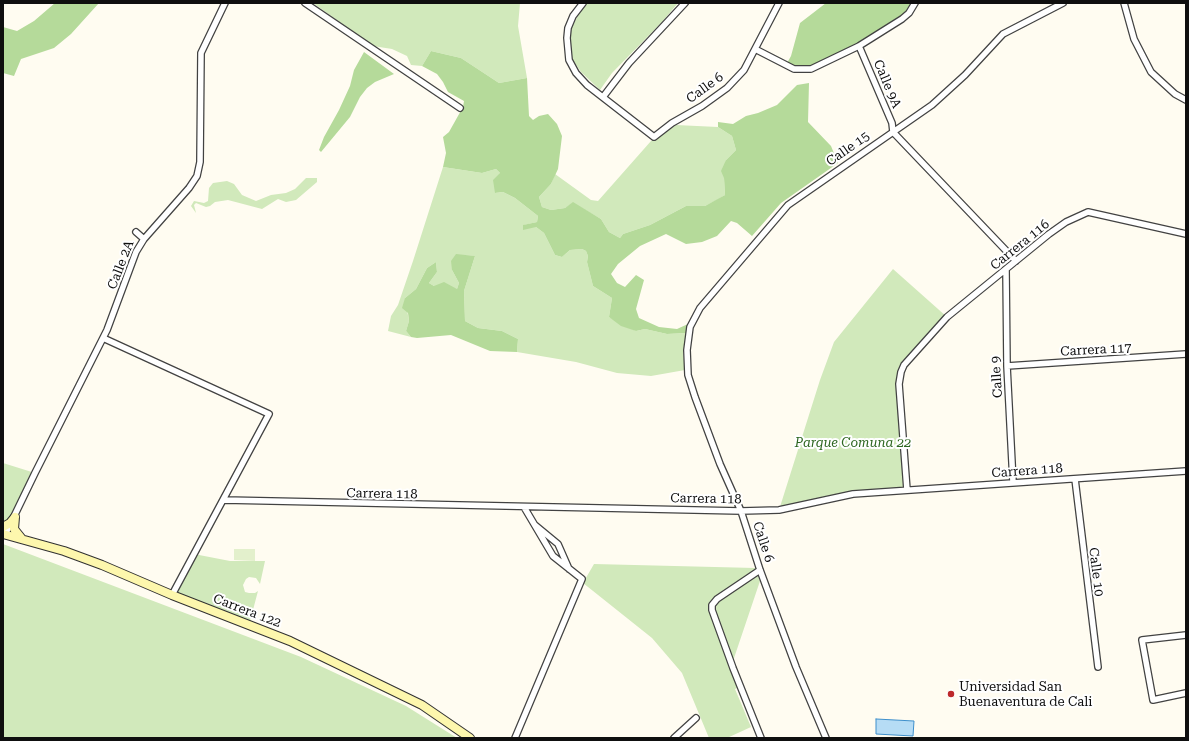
<!DOCTYPE html>
<html>
<head>
<meta charset="utf-8">
<style>
	body { margin:0 }
	#map { position:relative; width:1189px; height:741px; overflow:hidden; background:#fffcf1; font-family:"Roboto Serif",serif }
	canvas { display:block }
	.frame { position:absolute; inset:0; border:4px solid #0f0f0f; pointer-events:none }
</style>
</head>
<body>
<div id="map">
<canvas width="1189" height="741"></canvas>
<div class="frame"></div>
</div>
<script>
const ctx = document.querySelector('canvas').getContext('2d');
ctx.lineJoin = 'round';
function fillPath(path, color) {
  ctx.fillStyle = color;
  ctx.fill(path, 'evenodd');
}
function shape(rows) {
  const path = new Path2D();
  for (const r of rows) {
    path.moveTo(r[0], r[1]);
    for (let i = 2; i < r.length; i += 2) path.lineTo(r[i], r[i + 1]);
  }
  return path;
}
function stroke(path, color, width, dash) {
  ctx.strokeStyle = color;
  ctx.lineWidth = width;
  ctx.lineCap = dash ? 'butt' : 'round';
  ctx.setLineDash(dash || []);
  ctx.stroke(path);
}
function write(font, color, halo, rows, align = 'center') {
  ctx.font = font + ' "Roboto Serif",serif';
  ctx.lineWidth = 4;
  ctx.setLineDash([]);
  ctx.textBaseline = 'middle';
  ctx.strokeStyle = halo;
  ctx.fillStyle = color;
  for (const [text, x, y, turn = 0] of rows) {
    ctx.save();
    ctx.translate(x, y);
    ctx.rotate((+turn || 0) * Math.PI / 180);
    ctx.textAlign = isNaN(turn) ? turn : align;
    if (halo) ctx.strokeText(text, 0, 0);
    ctx.fillText(text, 0, 0);
    ctx.restore();
  }
}
fillPath(shape([
	[313,3,520,3,518,26,527,78,499,83,461,58,431,51,422,66,411,65,407,56,392,49,373,46],
	[585,3,678,3,662,22,612,73,600,90,581,72,571,57,569,32],
	[676,125,718,127,732,136,736,150,726,160,724,178,725,195,717,200,705,206,686,206,650,225,623,234,620,238,609,232,601,219,573,203,565,208,551,210,542,207,539,197,551,184,555,174,591,200,598,201,651,141],
	[443,167,482,173,496,169,500,173,495,193,503,192,515,198,538,216,537,222,524,225,536,227,544,233,555,255,562,257,570,250,582,249,586,251,588,256,587,262,593,286,612,298,609,317,636,331,645,329,667,334,686,333,683,352,685,370,651,376,617,373,576,362,517,352,518,339,502,331,478,328,465,321,464,291,475,256,456,255,452,270,459,283,457,289,434,286,429,283,437,272,436,262,427,268,416,289,405,298,409,321,406,331,411,337,388,331,391,316,398,305,413,261],
	[306,178,317,178,317,182,296,200,286,202,278,199,262,209,228,200,215,202,210,206,206,207,196,203,194,205,196,213,191,206,194,201,204,203,208,201,209,188,213,183,227,181,234,184,242,195,256,201,271,195,286,193,295,189],
	[893,269,947,317,901,373,907,490,853,494,779,510,820,380,834,342],
	[3,463,35,473,16,514,3,527],
	[3,544,301,657,406,706,457,738,3,738],
	[194,554,230,561,265,561,260,584,256,578,249,577,246,579,243,585,245,592,249,593,255,593,258,591,249,625,172,595],
	[594,564,755,568,760,581,732,664,741,686,735,689,751,727,727,738,709,738,682,673,652,638,583,583]
]), '#d1e9bb');
fillPath(shape([
	[55,3,99,3,71,34,54,48,21,59,14,76,3,73,3,27,17,31,34,21],
	[826,3,915,3,902,19,811,69,786,65,791,56,800,23],
	[431,51,461,58,499,83,527,78,529,116,533,120,539,116,548,114,557,124,562,136,558,169,551,184,539,197,542,207,551,210,565,208,573,202,601,219,609,232,620,238,623,234,650,225,686,206,705,206,725,195,724,178,721,171,726,160,736,150,732,136,718,127,718,122,733,124,746,116,758,113,777,105,797,85,809,83,808,122,831,146,838,163,781,203,752,236,737,223,731,221,717,236,702,242,686,244,666,234,640,246,618,264,611,274,617,283,625,287,636,275,644,280,636,309,639,318,659,327,677,329,688,324,686,333,667,334,645,329,636,331,621,326,609,317,612,298,593,286,587,262,588,256,586,251,582,249,570,250,562,257,555,255,544,233,536,227,523,230,523,225,537,222,538,216,515,198,503,192,495,193,493,180,500,173,496,169,482,173,443,167,446,153,443,137,449,132,463,107,464,101,448,92,443,82,437,74,422,66],
	[364,52,394,74,375,82,367,88,360,97,350,117,321,152,319,150,324,137,339,110,350,86,354,70],
	[456,254,475,256,464,291,465,321,478,328,502,331,518,339,517,352,490,351,451,335,417,338,411,337,406,331,409,321,408,313,402,308,405,298,416,289,427,268,436,262,437,272,429,283,434,286,444,282,457,289,459,283,452,270,451,261]
]), '#b5da9a');
fillPath(shape([
	[234,549,255,549,255,561,234,560]
]), '#e3f0cc');
const water = shape([
	[876,719,914,721,913,736,876,734,876,719]
]);
fillPath(water, '#b6dcf5');
stroke(water, '#3e8fcb', 1);
const street = shape([
	[305,3,460,108],
	[583,3,573,16,568,28,567,38,569,60,576,73,587,85,654,137,672,123,702,106,727,88,744,70,779,3],
	[1124,3,1134,39,1151,72,1175,94,1186,100],
	[859,46,892,123,893,132],
	[755,49,794,69,811,69,859,46,902,19,909,13,915,3],
	[603,97,629,63,685,3],
	[893,132,1016,261],
	[136,232,144,239],
	[1006,270,1007,366,1013,482],
	[103,338,269,414,172,595],
	[1007,366,1186,354],
	[1075,479,1098,667],
	[907,490,899,384,901,372,904,365,947,317,1049,234,1066,222,1088,212,1186,234],
	[224,500,741,511,779,510,853,494,1186,471],
	[535,525,558,544,569,569],
	[5,535,35,473,107,330,136,252,144,239,189,188,197,176,200,162,201,53,225,3],
	[760,570,717,599,712,605,712,610,733,668,761,738],
	[1186,635,1142,640,1153,700,1186,693],
	[515,738,582,579,553,556,524,507],
	[674,738,696,718],
	[826,738,796,667,760,570,741,511,720,464,695,397,688,375,687,350,690,327,700,308,788,205,932,105,965,75,1003,34,1063,3]
]);
const secondary = shape([
	[15,517,14,529,22,539],
	[3,527,10,523,15,517],
	[3,534,64,551,102,565,172,595,290,641,422,705,470,738]
]);
stroke(street, '#424242', 8);
stroke(secondary, '#313131', 10);
stroke(street, '#fff', 5.5);
stroke(secondary, '#fdf7ad', 8);
for (const [x, y, r, color] of [
	[951,694,4,"#bd282b"]
]) {
  const dot = new Path2D();
  dot.arc(x, y, r, 0, 2 * Math.PI);
  ctx.fillStyle = color;
  ctx.fill(dot);
  stroke(dot, '#fff', 1.5);
}
write('13px', '#0f0f0f', '#fff', [
	["Calle 9A",887,84,67],
	["Calle 6",705,88,-36],
	["Calle 15",848,149,-35],
	["Carrera 116",1020,245,-39],
	["Calle 2A",121,265,-69],
	["Carrera 117",1096,350,-3],
	["Calle 9",997,377,-93],
	["Carrera 118",1027,471,-4],
	["Carrera 118",382,494,1],
	["Carrera 118",706,499,1],
	["Calle 6",763,542,72],
	["Calle 10",1096,572,83],
	["Carrera 122",247,611,21]
]);
write('italic 13px', '#2c661f', '#fff', [
	["Parque Comuna 22",853,443]
]);
write('13px', '#0f0f0f', '#fff', [
	["Universidad San",959,687],
	["Buenaventura de Cali",959,702]
], 'left');
</script>
</body>
</html>
